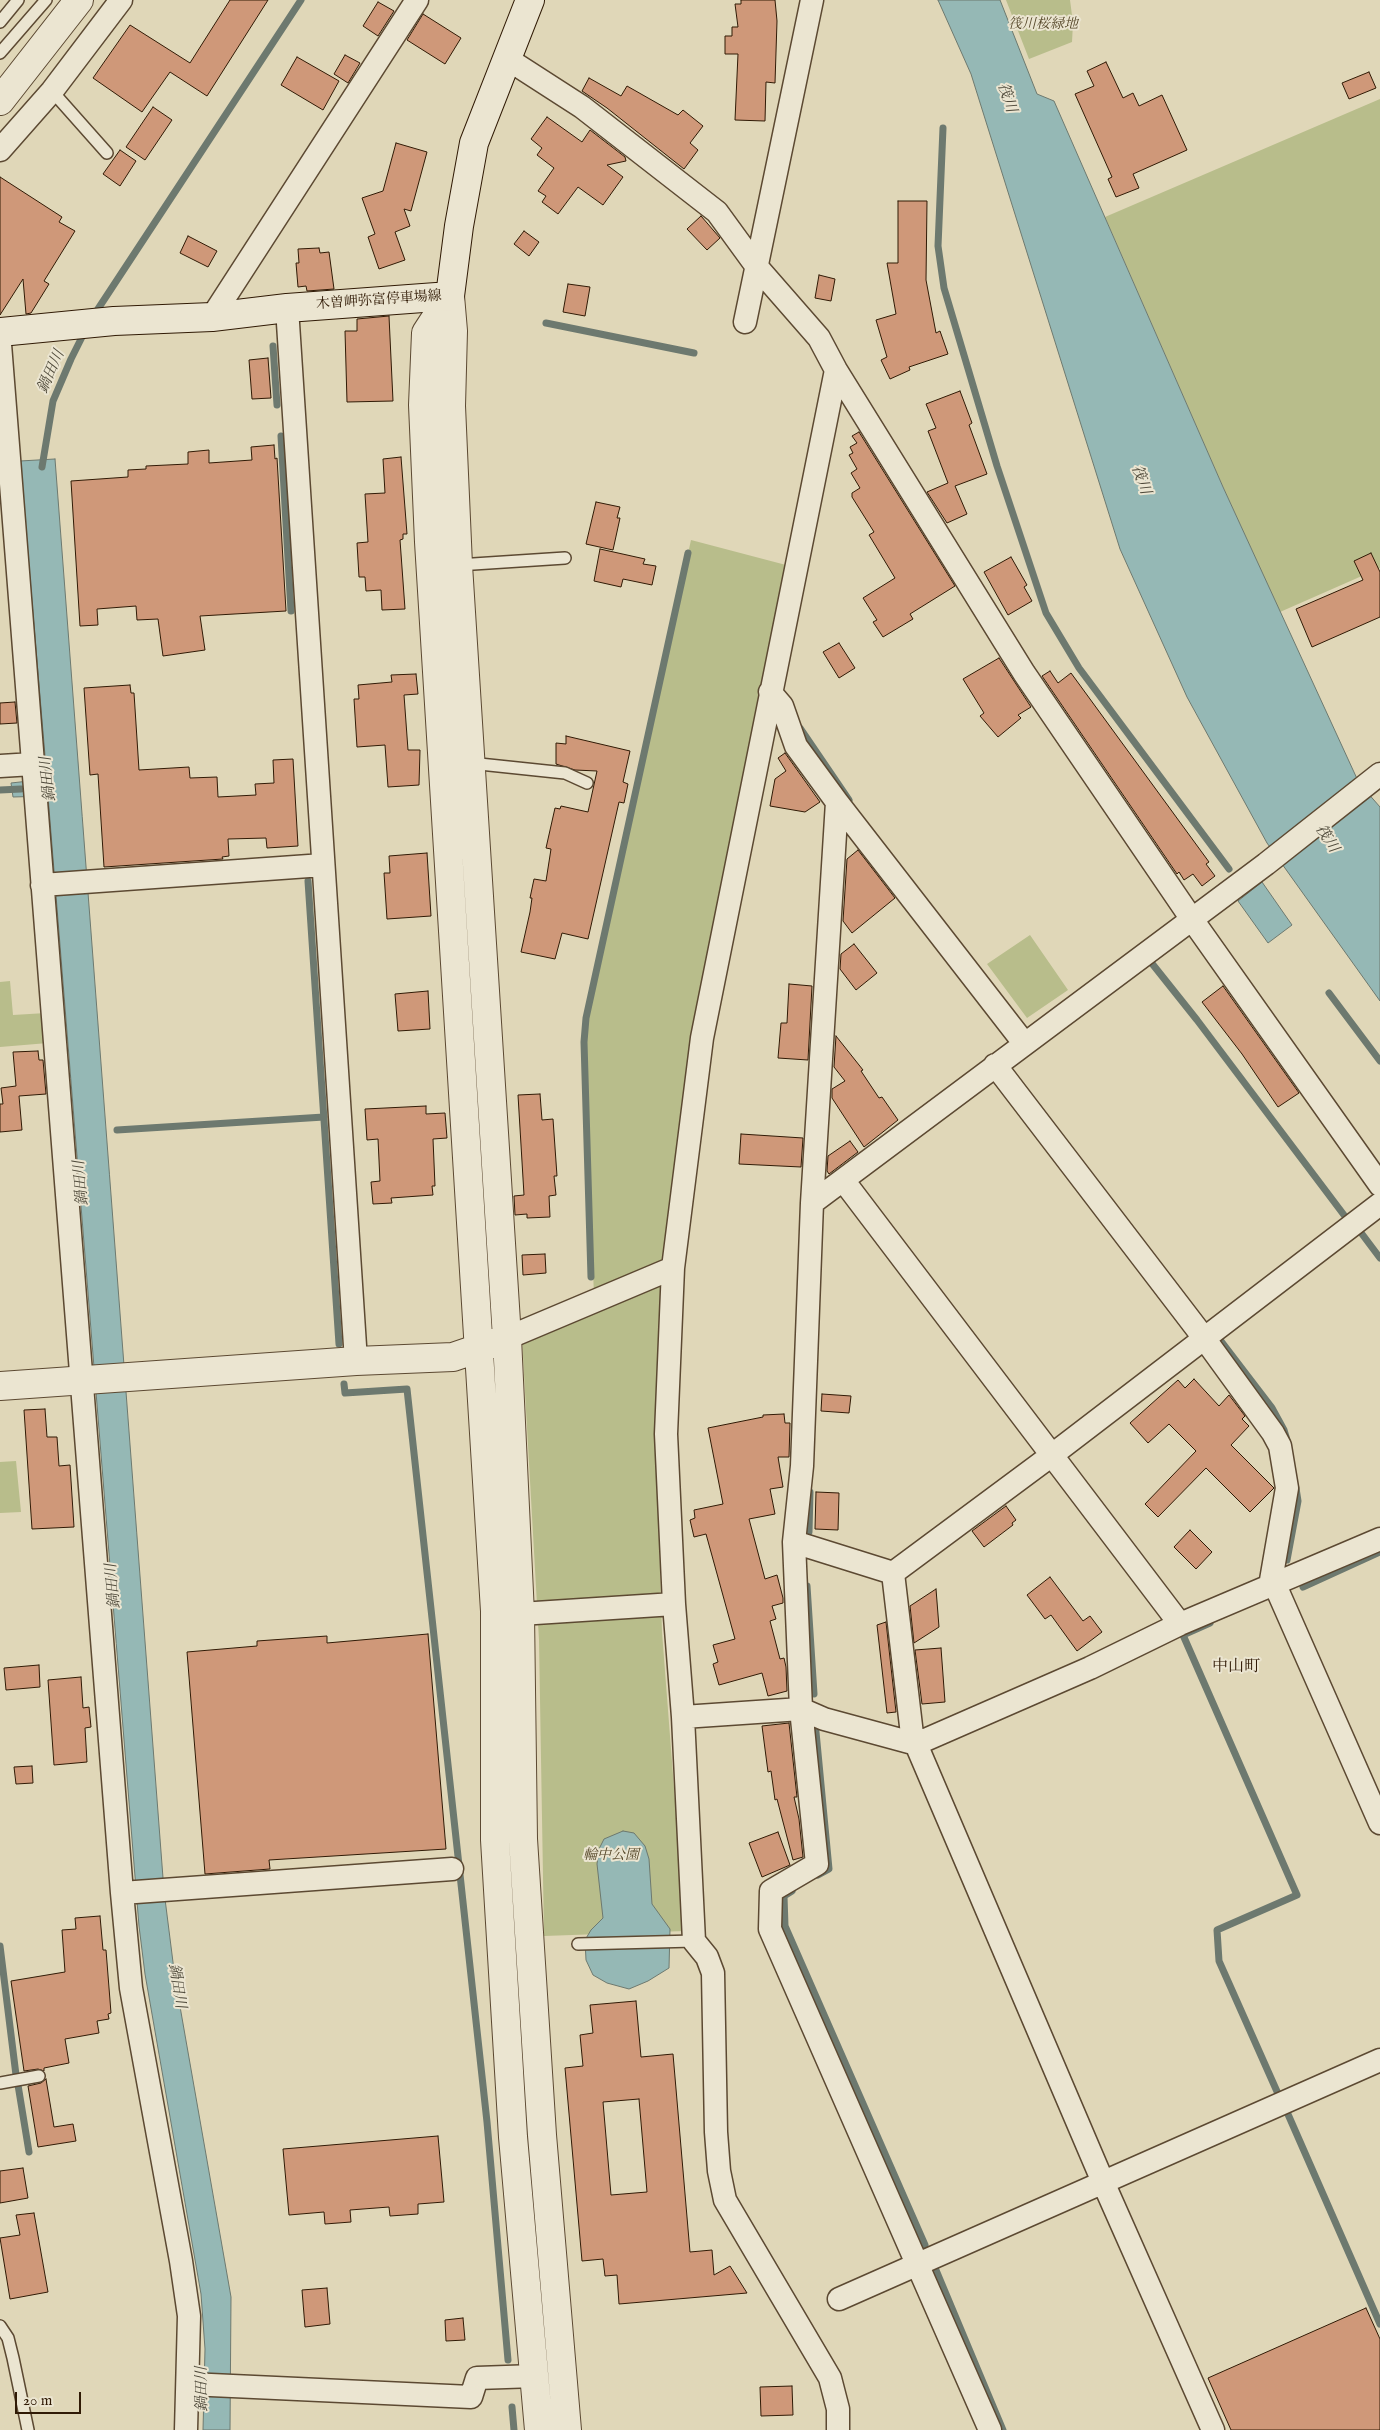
<!DOCTYPE html>
<html>
<head>
<meta charset="utf-8">
<style>
	body { margin:0 }
	#map { position:relative; width:1380px; height:2430px; overflow:hidden; background:#e0d7b8; font-family:"IM FELL English",serif }
	canvas { display:block }
	.scale { position:absolute; left:15px; top:2392px; width:66px; height:22px; box-sizing:border-box; border:2px solid #301a05; border-top:0; padding-left:6px; font-size:15px; line-height:18px; white-space:nowrap; color:#301a05; -webkit-text-stroke:4px #ebe5d1; paint-order:stroke }
</style>
</head>
<body>
<div id="map">
<canvas width="1380" height="2430"></canvas>
<div class="scale">20 m</div>
</div>
<script>
const ctx = document.querySelector('canvas').getContext('2d');
ctx.lineJoin = 'round';
function fillPath(path, color) {
  ctx.fillStyle = color;
  ctx.fill(path, 'evenodd');
}
function shape(rows) {
  const path = new Path2D();
  for (const r of rows) {
    path.moveTo(r[0], r[1]);
    for (let i = 2; i < r.length; i += 2) path.lineTo(r[i], r[i + 1]);
  }
  return path;
}
function stroke(path, color, width, dash) {
  ctx.strokeStyle = color;
  ctx.lineWidth = width;
  ctx.lineCap = dash ? 'butt' : 'round';
  ctx.setLineDash(dash || []);
  ctx.stroke(path);
}
function write(font, color, halo, rows, align = 'center') {
  ctx.font = font + ' "IM FELL English","Noto Serif JP",serif';
  ctx.lineWidth = 4;
  ctx.setLineDash([]);
  ctx.textBaseline = 'middle';
  ctx.strokeStyle = halo;
  ctx.fillStyle = color;
  for (const [text, x, y, turn = 0] of rows) {
    ctx.save();
    ctx.translate(x, y);
    ctx.rotate((+turn || 0) * Math.PI / 180);
    ctx.textAlign = isNaN(turn) ? turn : align;
    if (halo) ctx.strokeText(text, 0, 0);
    ctx.fillText(text, 0, 0);
    ctx.restore();
  }
}
fillPath(shape([
	[1006,0,1070,0,1073,23,1072,42,1029,59],
	[1380,99,1380,568,1280,612,1223,487,1105,217],
	[691,540,786,565,694,1037,656,1433,662,1632,685,1931,544,1936,539,1640,521,1321,594,1296,584,1042,586,1018],
	[1030,935,1068,990,1027,1018,987,964],
	[10,981,13,1015,46,1013,48,1043,0,1047,0,982],
	[16,1461,21,1512,0,1513,0,1462]
]), '#b8bd8b');
const water = shape([
	[938,0,1000,0,1037,94,1054,101,1223,487,1359,783,1380,807,1380,1001,1267,843,1187,697,1120,549,971,74,938,0],
	[55,459,164,1891,175,1978,231,2297,230,2430,203,2430,205,2349,201,2294,145,1974,139,1926,48,796,13,797,11,783,47,779,20,461,55,459],
	[1262,882,1292,925,1268,943,1238,901,1262,882],
	[623,1831,634,1833,645,1846,649,1859,652,1904,670,1929,669,1968,648,1981,629,1989,607,1983,593,1975,586,1960,585,1940,591,1930,603,1918,597,1864,599,1849,604,1839,623,1831]
]);
fillPath(water, '#95b8b5');
stroke(water, '#6d796f', 1);
stroke(shape([
	[943,128,938,246,944,288,997,466,1046,613,1079,668,1229,869],
	[94,315,301,0],
	[546,323,694,353],
	[273,346,277,405],
	[281,436,291,611],
	[42,467,53,401,71,359,85,331],
	[800,728,849,800],
	[0,790,21,789],
	[308,881,339,1344],
	[1150,961,1197,1020,1347,1219],
	[1329,993,1380,1061],
	[117,1130,324,1117],
	[1359,1230,1380,1258],
	[591,1277,584,1042,586,1018,688,553],
	[1220,1340,1272,1408,1284,1430,1287,1440],
	[344,1384,345,1393,407,1389,487,2122,508,2360],
	[809,1532,810,1492],
	[1287,1560,1298,1501,1296,1488],
	[807,1586,814,1694],
	[1303,1587,1380,1552],
	[1210,1623,1183,1635,1297,1895,1217,1930,1219,1961,1279,2096],
	[816,1732,829,1869,818,1875],
	[792,1891,784,1896,785,1926,925,2245],
	[0,1946,16,2075],
	[18,2085,29,2152],
	[1287,2112,1380,2324],
	[936,2270,1003,2430],
	[512,2407,514,2430]
]), '#6d796f', 7);
const building = shape([
	[230,0,268,0,207,96,170,72,142,112,93,78,130,25,190,63,230,0],
	[741,0,775,0,777,21,775,83,766,82,765,121,735,120,738,54,725,54,725,36,732,36,732,27,738,27,735,4,741,4,741,0],
	[378,2,394,11,378,36,363,26,378,2],
	[423,14,461,38,445,64,407,40,423,14],
	[345,55,360,63,348,83,334,74,345,55],
	[297,57,339,81,323,110,281,85,297,57],
	[1106,62,1123,98,1133,93,1139,106,1162,95,1187,150,1133,174,1139,188,1116,197,1108,179,1112,177,1075,94,1094,86,1087,71,1106,62],
	[1369,72,1376,88,1349,99,1342,83,1369,72],
	[589,78,621,96,627,86,678,115,683,110,703,126,690,143,698,150,684,169,607,108,582,91,589,78],
	[153,107,172,120,145,160,126,147,153,107],
	[547,117,582,142,590,130,625,157,626,161,607,165,623,177,603,205,578,187,558,214,542,202,546,196,538,191,554,168,537,155,542,148,531,139,547,117],
	[396,143,427,152,411,211,404,209,410,226,395,232,405,260,379,269,368,237,375,234,362,198,383,191,396,143],
	[120,150,136,161,120,186,103,174,120,150],
	[0,177,62,217,59,222,75,231,44,281,49,284,31,313,26,314,23,279,0,315,0,177],
	[898,201,927,201,926,280,936,333,940,331,948,354,909,367,910,370,890,379,881,360,887,357,876,320,896,314,887,263,898,263,898,201],
	[701,216,720,238,707,250,687,229,701,216],
	[524,231,539,242,529,256,514,244,524,231],
	[188,236,217,251,208,267,180,253,188,236],
	[319,248,320,253,329,252,334,289,307,291,306,286,298,287,296,263,299,263,298,249,319,248],
	[819,275,835,279,831,301,815,298,819,275],
	[568,284,590,287,585,316,563,312,568,284],
	[389,316,393,401,347,402,345,331,357,331,357,319,389,316],
	[268,358,271,398,252,399,249,360,268,358],
	[960,391,972,423,969,425,987,474,955,486,967,514,947,523,927,492,948,483,928,431,936,428,926,404,960,391],
	[859,432,955,586,910,614,913,619,883,637,873,622,877,620,863,598,895,578,869,535,874,532,852,497,852,493,860,488,851,473,857,469,849,455,853,453,850,447,857,443,852,436,859,432],
	[274,445,275,459,277,458,286,611,200,616,205,650,163,656,158,619,137,620,136,606,97,609,98,625,80,626,71,481,128,477,128,470,146,469,146,466,188,464,188,452,209,450,209,463,252,460,251,447,274,445],
	[401,457,407,534,403,534,403,539,400,540,405,609,382,610,381,590,366,591,365,577,359,577,357,543,368,542,365,494,385,493,383,459,401,457],
	[596,502,620,507,617,518,620,518,613,550,586,544,596,502],
	[600,549,645,559,643,564,656,566,652,585,623,579,621,587,594,581,600,549],
	[1371,553,1380,572,1380,617,1312,647,1296,609,1363,580,1354,561,1371,553],
	[1011,557,1027,585,1024,587,1032,601,1008,615,984,572,1011,557],
	[839,643,855,668,839,678,823,652,839,643],
	[999,658,1031,707,1018,715,1021,718,998,737,980,716,984,713,963,679,999,658],
	[1050,671,1058,683,1071,673,1209,862,1206,864,1215,876,1202,886,1193,874,1184,880,1179,872,1177,874,1042,676,1050,671],
	[416,674,418,694,404,695,408,750,420,750,419,785,388,787,385,745,357,747,354,699,359,699,358,685,392,682,391,675,416,674],
	[130,685,131,693,134,693,139,770,189,767,190,778,217,777,218,797,256,795,255,784,274,783,273,760,293,759,298,846,267,848,266,838,228,839,229,856,222,857,223,859,104,867,98,774,90,775,84,688,130,685],
	[15,702,17,723,0,724,0,703,15,702],
	[566,736,630,751,623,782,628,784,624,803,619,802,588,939,562,933,555,959,521,952,530,912,532,898,530,898,534,879,546,881,551,849,546,848,555,808,560,809,561,806,588,812,597,771,575,770,556,764,556,743,566,744,566,736],
	[785,753,820,802,805,812,770,806,775,779,786,771,778,758,785,753],
	[858,850,895,898,852,933,843,921,847,859,858,850],
	[427,853,431,916,387,919,384,873,390,873,389,856,427,853],
	[854,944,877,973,856,990,840,969,841,954,854,944],
	[789,984,812,986,808,1060,778,1058,781,1023,787,1023,789,984],
	[1223,986,1299,1093,1278,1107,1242,1054,1202,1002,1223,986],
	[428,991,430,1029,398,1031,395,994,428,991],
	[836,1036,863,1070,861,1071,879,1098,882,1097,898,1120,864,1147,832,1098,832,1089,845,1081,834,1067,836,1036],
	[38,1051,39,1060,43,1060,46,1094,19,1096,22,1130,0,1132,0,1104,3,1104,1,1088,16,1086,13,1052,38,1051],
	[540,1094,542,1120,553,1119,557,1176,554,1176,556,1195,549,1196,550,1217,527,1218,527,1214,515,1215,514,1196,524,1195,518,1095,540,1094],
	[426,1106,426,1114,445,1113,447,1138,433,1139,435,1186,432,1186,433,1195,391,1198,392,1203,373,1204,371,1182,380,1181,378,1139,367,1140,365,1109,426,1106],
	[741,1134,803,1138,801,1167,739,1164,741,1134],
	[850,1141,858,1152,829,1174,827,1171,828,1156,850,1141],
	[545,1254,546,1273,523,1275,522,1255,545,1254],
	[1194,1379,1219,1406,1229,1395,1245,1416,1242,1419,1249,1426,1231,1445,1274,1488,1250,1512,1206,1468,1158,1517,1145,1504,1196,1451,1169,1424,1148,1443,1130,1423,1178,1380,1185,1388,1194,1379],
	[822,1394,851,1396,849,1413,821,1411,822,1394],
	[45,1409,47,1437,57,1437,59,1466,70,1465,74,1527,32,1529,24,1410,45,1409],
	[784,1414,785,1423,790,1423,789,1457,778,1457,783,1487,770,1489,775,1514,749,1519,765,1579,777,1575,783,1598,783,1603,772,1606,776,1619,770,1621,780,1659,784,1658,786,1667,787,1691,768,1696,762,1673,719,1685,713,1664,718,1662,713,1645,735,1639,706,1534,694,1537,690,1520,695,1518,694,1510,723,1504,708,1428,763,1417,763,1415,784,1414],
	[816,1492,839,1493,838,1530,815,1529,816,1492],
	[1006,1506,1016,1520,1012,1523,1013,1525,984,1547,972,1531,1006,1506],
	[1190,1530,1212,1552,1196,1569,1174,1547,1190,1530],
	[1050,1577,1083,1621,1090,1616,1102,1632,1077,1651,1051,1615,1045,1619,1027,1595,1050,1577],
	[936,1589,939,1627,914,1643,910,1606,936,1589],
	[886,1622,896,1712,887,1713,877,1625,886,1622],
	[428,1634,446,1849,269,1860,270,1869,205,1874,187,1652,257,1646,257,1641,327,1636,327,1643,428,1634],
	[941,1648,945,1702,922,1704,915,1650,941,1648],
	[39,1665,40,1687,6,1690,4,1668,39,1665],
	[81,1677,83,1708,89,1707,91,1727,85,1728,87,1762,54,1765,48,1680,81,1677],
	[789,1723,797,1797,794,1797,799,1819,803,1857,793,1860,777,1799,775,1800,771,1771,768,1772,762,1726,789,1723],
	[32,1766,33,1783,16,1784,14,1767,32,1766],
	[778,1832,790,1865,762,1877,749,1843,778,1832],
	[100,1916,103,1950,106,1950,111,2013,108,2014,109,2019,97,2021,99,2033,65,2039,69,2063,44,2068,44,2071,38,2069,24,2071,11,1981,65,1972,62,1930,76,1929,75,1918,100,1916],
	[636,2001,641,2057,673,2054,690,2252,712,2250,714,2275,730,2266,747,2293,619,2304,617,2275,605,2276,603,2259,582,2261,565,2068,583,2066,580,2035,593,2033,590,2005,636,2001],
	[639,2099,647,2192,611,2195,603,2102,639,2099],
	[46,2079,54,2127,73,2124,76,2141,38,2147,28,2086,41,2083,46,2079],
	[438,2136,444,2202,418,2204,418,2214,390,2216,389,2207,350,2210,351,2222,325,2224,324,2212,289,2215,283,2149,438,2136],
	[23,2168,28,2198,0,2203,0,2171,23,2168],
	[34,2213,48,2292,10,2299,0,2238,20,2235,16,2215,34,2213],
	[327,2288,330,2324,305,2327,302,2290,327,2288],
	[1366,2308,1380,2339,1380,2430,1231,2430,1208,2378,1366,2308],
	[463,2318,465,2340,446,2341,445,2320,463,2318],
	[792,2386,793,2415,761,2416,760,2387,792,2386]
]);
fillPath(building, '#cf9879');
stroke(building, '#301a05', 1);
const service = shape([
	[0,22,18,0],
	[0,53,46,0],
	[52,91,107,153],
	[458,565,565,558],
	[470,763,565,773,587,783],
	[578,1944,694,1941],
	[0,2083,39,2076],
	[0,2326,8,2338,13,2358,28,2430]
]);
const minor = shape([
	[506,58,582,107,717,212,757,267,819,338,836,370,1024,673,1191,918,1380,1185],
	[0,150,52,91,121,0],
	[287,308,356,1361],
	[212,317,417,0],
	[745,322,812,0],
	[0,344,122,1893,131,1988,181,2261,189,2316,186,2430],
	[836,370,702,1038,673,1268,666,1434,674,1604,683,1717,694,1941,707,1957,713,1973,716,2132,719,2171,725,2200,830,2378,838,2409,838,2430],
	[770,692,782,706,796,746,837,802,812,1203,802,1466,794,1542,801,1709,817,1864,771,1891,770,1929,990,2430],
	[0,766,33,764],
	[837,802,1024,1043],
	[42,885,323,865],
	[995,1065,1204,1338,1273,1433,1280,1446,1287,1488,1270,1586],
	[843,1180,1180,1624],
	[812,1203,1266,864,1380,774],
	[507,1338,673,1268],
	[794,1542,893,1573],
	[893,1573,1052,1455,1380,1204],
	[893,1573,913,1743],
	[1275,1585,1380,1823],
	[520,1614,674,1604],
	[683,1717,801,1709,824,1719,916,1744,1090,1668,1180,1624,1380,1539],
	[916,1744,1103,2182,1213,2430],
	[122,1893,452,1869],
	[839,2299,1380,2060],
	[189,2384,471,2397,477,2378,535,2376]
]);
const tertiary = shape([
	[0,101,79,0],
	[450,296,426,333,423,405,429,542,495,1611,495,1840,513,2137,539,2430],
	[450,296,453,331,451,406,458,565,507,1338,520,1614,523,1839,542,2135,567,2430],
	[0,1386,356,1361,453,1357,497,1342]
]);
const secondary = shape([
	[0,332,114,321,212,317,287,308,450,296,459,226,474,143,530,0]
]);
stroke(service, '#5c4932', 14);
stroke(minor, '#5c4932', 25);
stroke(tertiary, '#5c4932', 30);
stroke(secondary, '#301a05', 30);
stroke(service, '#ebe5d1', 11);
stroke(minor, '#ebe5d1', 22);
stroke(tertiary, '#ebe5d1', 28);
stroke(secondary, '#ebe5d1', 28);
write('italic 14px', '#594b2d', '#ebe5d1', [
	["筏川桜緑地",1043,25],
	["輪中公園",611,1856]
]);
write('14px', '#301a05', '#ebe5d1', [
	["木曽岬弥富停車場線",379,301,-4]
]);
write('italic 15px', '#4e493a', '#ebe5d1', [
	["筏川",1006,98,71],
	["鍋田川",52,372,-66],
	["筏川",1140,480,70],
	["鍋田川",49,779,-96],
	["筏川",1326,839,58],
	["鍋田川",82,1183,-95],
	["鍋田川",114,1586,-95],
	["鍋田川",176,1986,81],
	["鍋田川",203,2389,-91]
]);
write('16px', '#301a05', '#ebe5d1', [
	["中山町",1236,1668]
]);
</script>
</body>
</html>
